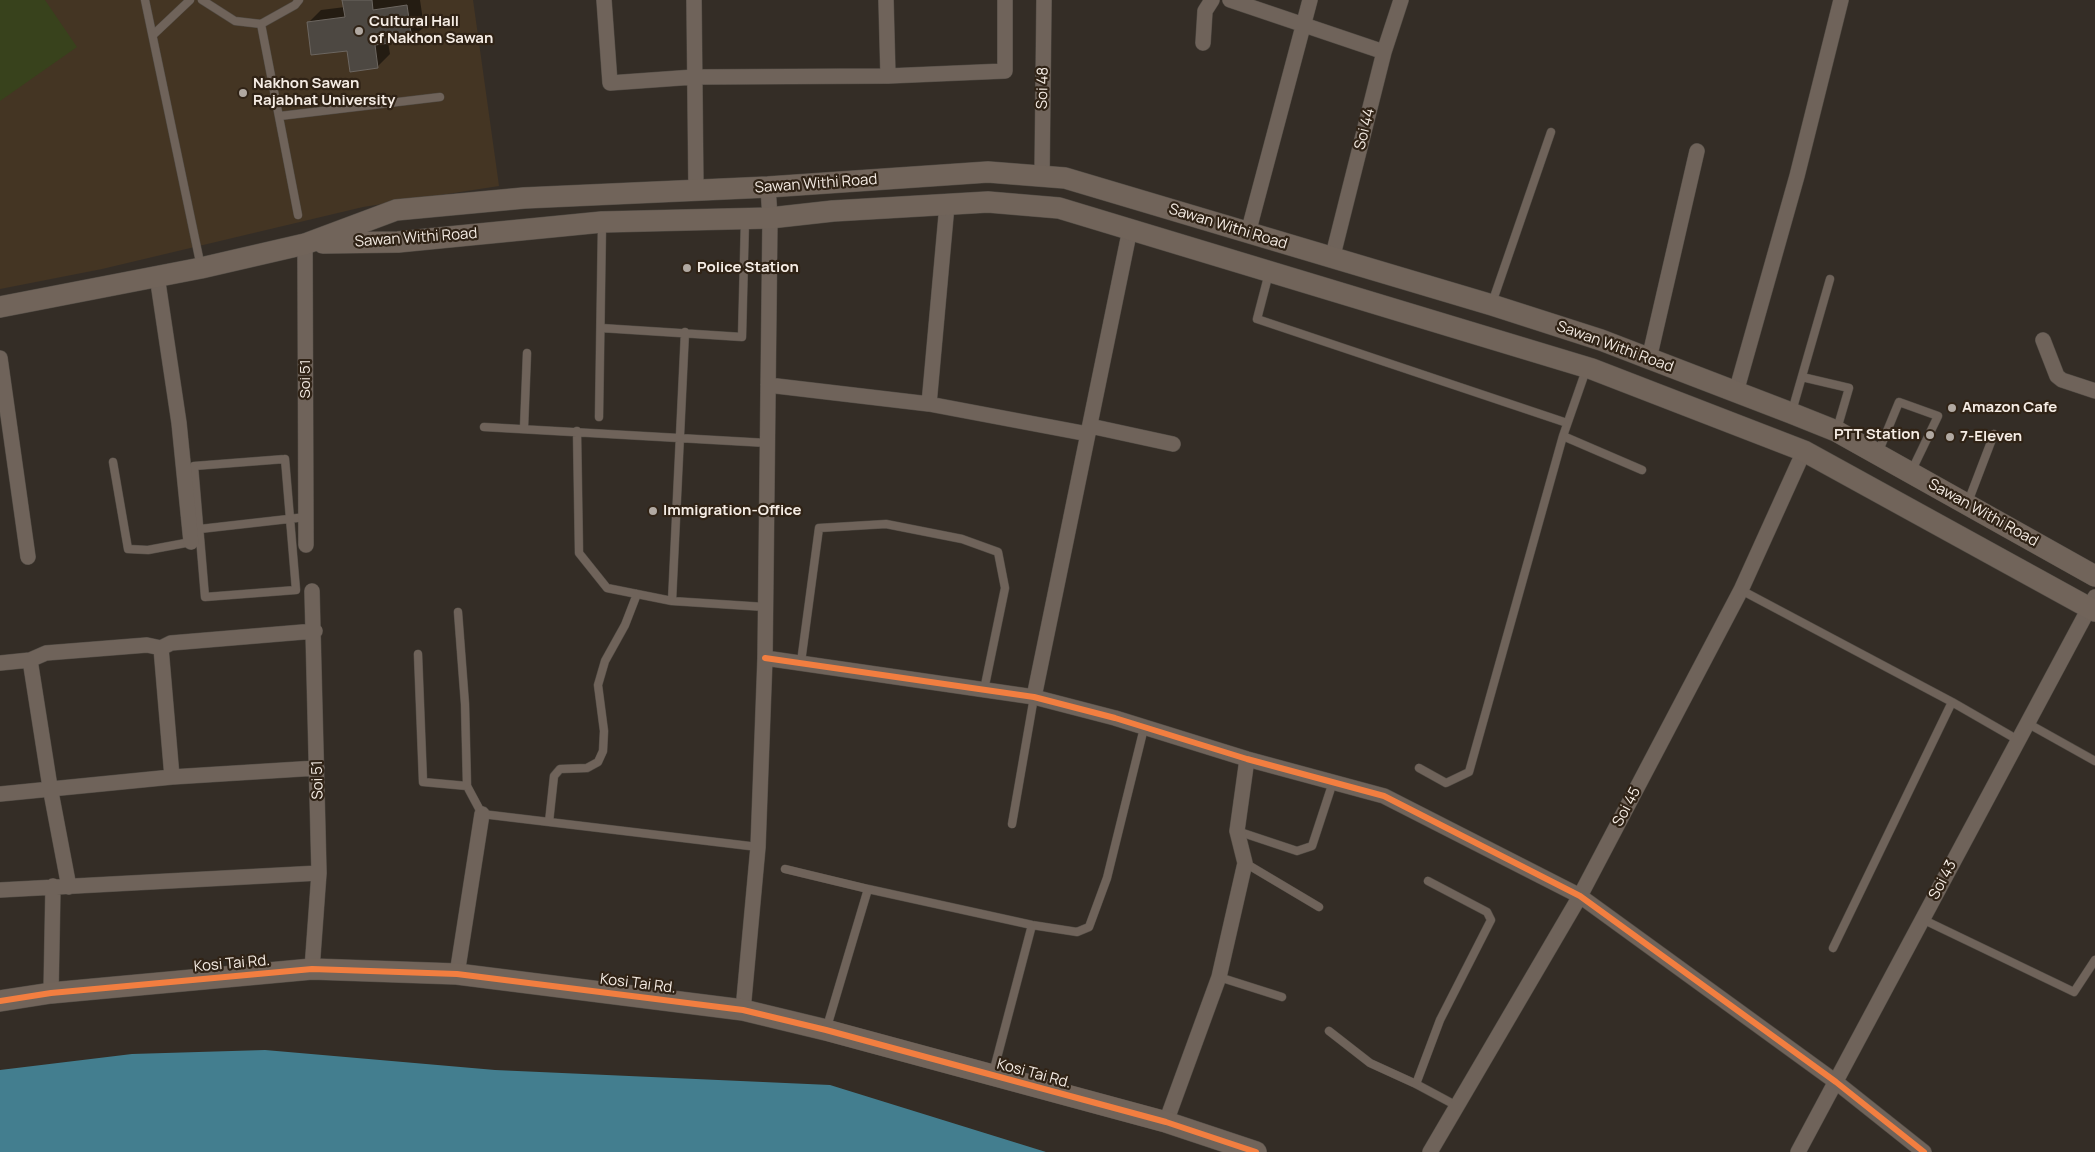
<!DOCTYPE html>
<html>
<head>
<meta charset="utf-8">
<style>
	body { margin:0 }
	canvas { display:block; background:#342d26 }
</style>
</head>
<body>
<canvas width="2095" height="1152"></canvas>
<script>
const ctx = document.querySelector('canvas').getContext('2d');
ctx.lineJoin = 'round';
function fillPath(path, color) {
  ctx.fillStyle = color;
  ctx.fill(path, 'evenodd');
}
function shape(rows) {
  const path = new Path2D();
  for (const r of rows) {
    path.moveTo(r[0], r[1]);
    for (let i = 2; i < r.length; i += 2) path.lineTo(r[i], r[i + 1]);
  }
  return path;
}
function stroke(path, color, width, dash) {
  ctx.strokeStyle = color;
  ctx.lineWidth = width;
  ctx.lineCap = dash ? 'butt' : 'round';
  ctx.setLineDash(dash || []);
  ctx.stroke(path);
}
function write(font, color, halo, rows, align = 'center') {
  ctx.font = font + ' Manrope,sans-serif';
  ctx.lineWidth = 4.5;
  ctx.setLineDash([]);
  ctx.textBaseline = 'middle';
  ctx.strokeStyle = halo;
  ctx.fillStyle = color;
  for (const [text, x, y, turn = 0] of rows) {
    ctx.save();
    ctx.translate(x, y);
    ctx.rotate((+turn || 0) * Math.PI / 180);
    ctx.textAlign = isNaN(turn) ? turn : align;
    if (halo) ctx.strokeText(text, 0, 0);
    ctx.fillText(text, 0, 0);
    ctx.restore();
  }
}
fillPath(shape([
	[0,0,473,0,499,186,363,207,102,269,0,289]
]), '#443523');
fillPath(shape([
	[0,0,45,0,77,47,0,101]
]), '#38421c');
fillPath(shape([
	[265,1050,495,1070,830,1085,1046,1152,0,1152,0,1070,132,1054]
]), '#437e8f');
fillPath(shape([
	[344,0,420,0,424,27,411,39,388,42,390,54,377,67,308,23,321,10,345,7]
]), '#0007');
const building = shape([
	[342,0,372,0,373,10,407,5,412,40,375,45,378,68,350,72,347,51,311,55,307,22,345,17,342,0]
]);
fillPath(building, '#4d4842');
stroke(building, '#6c6660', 1);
const lane = shape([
	[145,0,201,267],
	[202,0,235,21,261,24,295,5,299,0],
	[261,24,298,215],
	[153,35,190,0],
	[280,116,440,97],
	[1269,273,1257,319,1567,423],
	[1492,303,1551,132],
	[601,328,742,337,745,220],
	[685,332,672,601,765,607],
	[1586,370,1563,436,1642,470],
	[1802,377,1849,388,1837,429],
	[1792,411,1830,279],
	[599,417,602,224],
	[484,427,767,443],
	[524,428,527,353],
	[577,431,579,553,607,588,672,601],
	[1878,453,1899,402,1938,416,1911,472],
	[285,459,296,590,205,597,194,466,285,459],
	[113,462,128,549,148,550,191,542],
	[1968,502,1994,434],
	[200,529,306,517],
	[1741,590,1952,702,2018,740],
	[458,612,465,704,467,786,482,814,758,847],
	[418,654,423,782,467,786],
	[801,662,819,528,886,524,962,539,998,552,1005,588,984,690],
	[2027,723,2095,761],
	[1419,768,1446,783,1469,772,1563,436],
	[549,822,554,776,560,769,587,768,598,762,603,751,604,731,598,685,605,661,625,625,637,594],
	[1012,824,1034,697],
	[1237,831,1297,851,1312,846,1333,782],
	[1245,863,1319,907],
	[785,869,868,889],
	[1428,881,1487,912,1491,920,1440,1020,1416,1084,1457,1106],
	[1922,919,2074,992,2095,960],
	[1833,948,1952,702],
	[1219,977,1282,997],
	[826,1030,868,889,1032,925,1077,932,1089,927,1107,878,1144,728],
	[1329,1031,1370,1063,1416,1084],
	[993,1073,1032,925]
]);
const street = shape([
	[604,0,610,83,694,77,888,76,1005,71,1005,0],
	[694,0,696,191],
	[886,0,888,76],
	[1230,0,1384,52],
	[1203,43,1205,11,1212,0],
	[1042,176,1044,0],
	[1248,233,1310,0],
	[305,244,306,545],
	[1332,259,1384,52,1401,0],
	[157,276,179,423,191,542],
	[2043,340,2057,376,2062,380,2095,391],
	[0,358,28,557],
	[1649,359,1697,151],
	[768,385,929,404,1088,434],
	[1736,392,1797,176,1841,0],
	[929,404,947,205],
	[1090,426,1173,444],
	[161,648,172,777],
	[765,658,1034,697,1115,718,1247,759,1384,796,1580,896,1836,1082,1924,1152],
	[30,660,50,787,69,887],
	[0,663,30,660,46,653,147,645,161,648,171,643,315,631],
	[1034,697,1130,229],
	[0,794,172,777,317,768],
	[0,890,319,873],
	[312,969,319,873,312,591],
	[457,974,482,814],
	[51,993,53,886],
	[743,1010,758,847,765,658,770,218,768,187],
	[1166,1122,1219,977,1245,863,1237,831,1247,759],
	[1430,1152,1580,896,1741,590,1804,451],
	[1798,1152,2095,597]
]);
const secondary = shape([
	[323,243,398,242,602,222,770,218,833,211,988,202,1059,208,1592,369,1804,451,2095,611],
	[0,307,201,268,305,244,396,210,524,198,768,187,988,172,1065,178,1492,305,1601,340,1791,413,1836,431,2095,576],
	[0,1001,51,993,312,969,457,974,743,1010,826,1030,1166,1122,1256,1152]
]);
stroke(lane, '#524c45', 9);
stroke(street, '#524c45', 16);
stroke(secondary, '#524c45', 22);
stroke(lane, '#6f635a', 8);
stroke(street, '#6f635a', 15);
stroke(secondary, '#71645a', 21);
stroke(shape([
	[765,658,1034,697,1115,718,1247,759,1384,796,1580,896,1836,1082,1924,1152],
	[0,1001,51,993,312,969,457,974,743,1010,826,1030,1166,1122,1256,1152]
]), '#f27e40', 6);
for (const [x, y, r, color] of [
	[359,31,5,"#b1a9a2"],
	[243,93,5,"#b1a9a2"],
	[687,268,5,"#b1a9a2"],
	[1952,408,5,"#b1a9a2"],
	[1930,435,5,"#b1a9a2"],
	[1950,437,5,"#b1a9a2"],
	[653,511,5,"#b1a9a2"]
]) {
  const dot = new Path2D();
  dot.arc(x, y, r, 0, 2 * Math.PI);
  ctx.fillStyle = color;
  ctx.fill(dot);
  stroke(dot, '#302316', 2);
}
write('bold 15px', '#f5ece4', '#302316', [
	["Cultural Hall",369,22],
	["of Nakhon Sawan",369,39],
	["Nakhon Sawan",253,84],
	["Rajabhat University",253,101],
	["Police Station",697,268],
	["Amazon Cafe",1962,408],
	["PTT Station",1920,435,"right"],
	["7-Eleven",1960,437],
	["Immigration-Office",663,511]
], 'left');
write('15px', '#f5ece4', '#302316', [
	["Soi 48",1043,88,-89],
	["Soi 44",1365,129,-76],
	["Sawan Withi Road",816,184,-4],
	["Sawan Withi Road",1228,227,17],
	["Sawan Withi Road",416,238,-4],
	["Sawan Withi Road",1615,347,20],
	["Soi 51",306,379,-90],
	["Sawan Withi Road",1983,513,29],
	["Soi 51",318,780,-91],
	["Soi 45",1627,807,-62],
	["Soi 43",1943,880,-62],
	["Kosi Tai Rd.",232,964,-5],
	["Kosi Tai Rd.",638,984,7],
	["Kosi Tai Rd.",1034,1074,15]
]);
</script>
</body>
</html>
